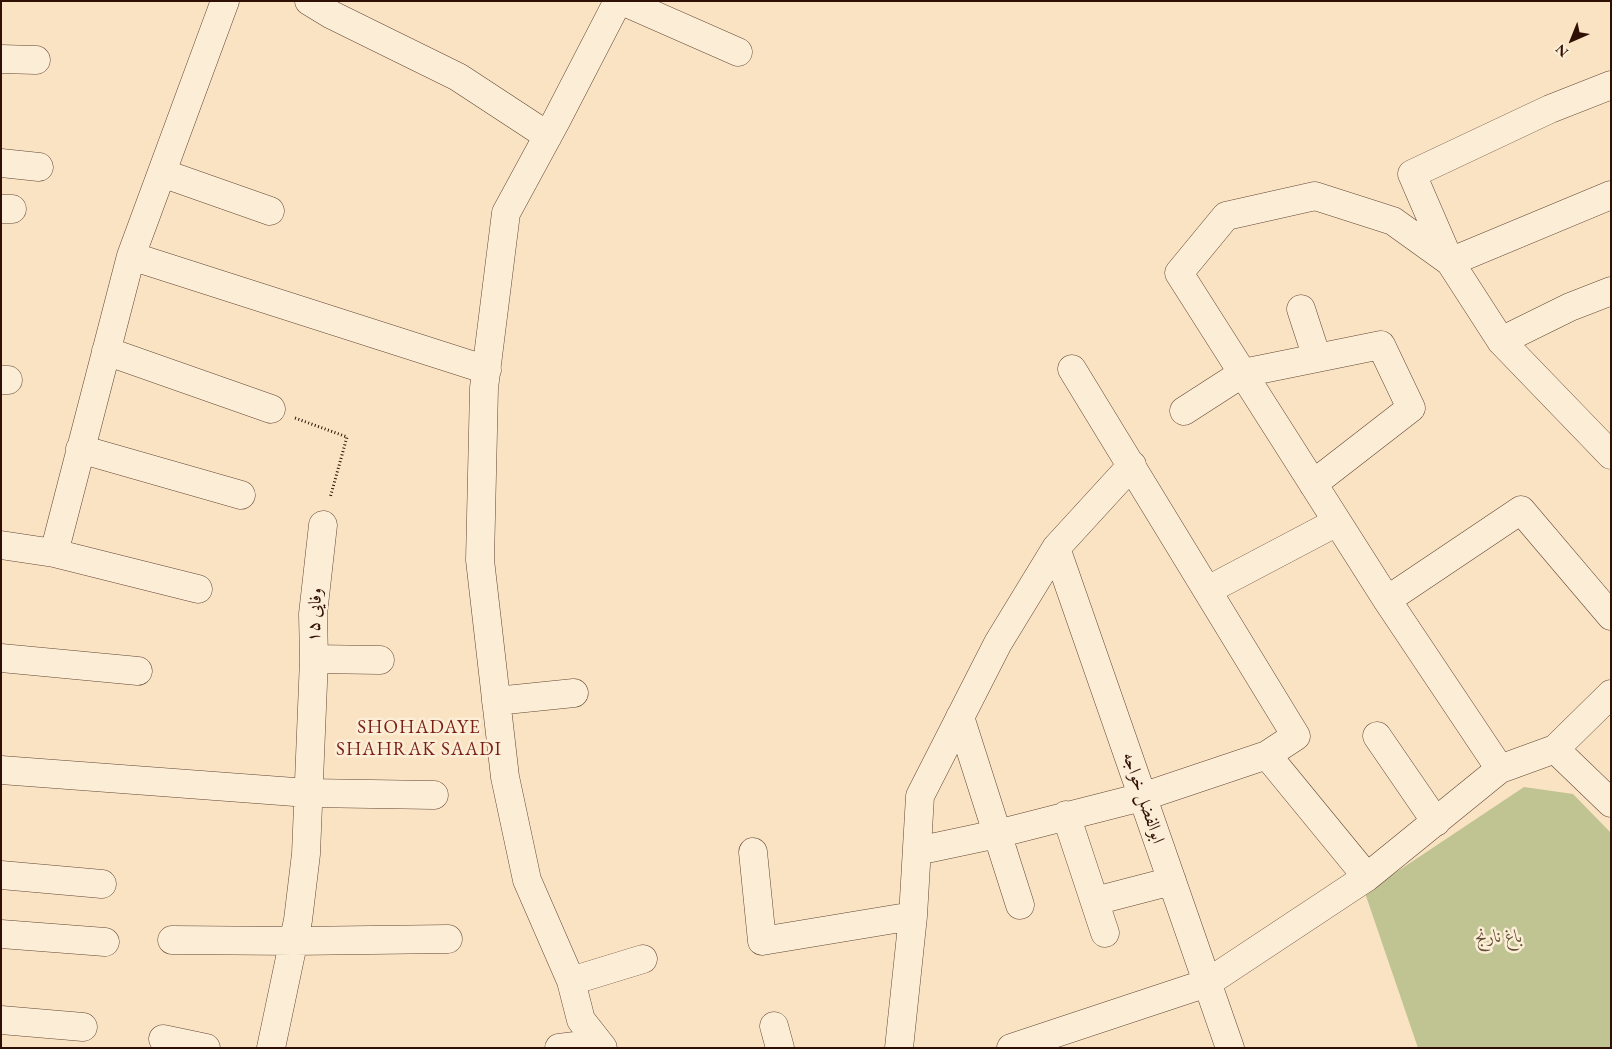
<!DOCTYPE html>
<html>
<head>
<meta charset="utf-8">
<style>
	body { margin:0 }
	#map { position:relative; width:1612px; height:1049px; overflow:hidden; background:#fae3c2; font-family:"EB Garamond",serif }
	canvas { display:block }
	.frame { position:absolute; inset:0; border:2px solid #301004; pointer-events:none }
	.north { position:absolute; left:1547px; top:15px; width:50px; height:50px; -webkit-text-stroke:4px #fcedd7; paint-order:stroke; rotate:224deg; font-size:14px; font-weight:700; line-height:20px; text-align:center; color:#301004 }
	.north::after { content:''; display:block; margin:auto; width:18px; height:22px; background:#301004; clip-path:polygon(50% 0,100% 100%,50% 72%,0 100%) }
</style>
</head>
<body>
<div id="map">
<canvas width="1612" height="1049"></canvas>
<div class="frame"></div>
<div class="north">N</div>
</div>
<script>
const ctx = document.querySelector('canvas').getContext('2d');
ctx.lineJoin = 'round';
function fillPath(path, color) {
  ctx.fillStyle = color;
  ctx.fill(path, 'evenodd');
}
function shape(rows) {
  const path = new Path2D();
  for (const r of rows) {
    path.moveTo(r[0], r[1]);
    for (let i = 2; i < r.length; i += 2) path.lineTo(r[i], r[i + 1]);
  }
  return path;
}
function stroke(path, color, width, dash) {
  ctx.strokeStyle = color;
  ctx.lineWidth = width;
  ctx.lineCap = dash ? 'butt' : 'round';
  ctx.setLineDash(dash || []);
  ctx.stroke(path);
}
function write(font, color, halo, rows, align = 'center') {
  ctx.font = font + ' "EB Garamond",Amiri,serif';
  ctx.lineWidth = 5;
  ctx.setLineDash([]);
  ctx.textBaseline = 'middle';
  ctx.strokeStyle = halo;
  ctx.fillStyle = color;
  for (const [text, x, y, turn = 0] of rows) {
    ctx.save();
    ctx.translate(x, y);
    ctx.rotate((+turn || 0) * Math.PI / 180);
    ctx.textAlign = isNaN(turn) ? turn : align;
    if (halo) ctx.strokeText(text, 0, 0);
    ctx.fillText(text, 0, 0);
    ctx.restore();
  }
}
fillPath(shape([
	[1524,787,1573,794,1611,833,1611,1048,1418,1048,1365,893]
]), '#c0c392');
const minor = shape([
	[309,1,332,15,458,77,548,136],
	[622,1,738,52],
	[1,59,36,60],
	[1611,85,1550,109,1412,174,1450,262,1501,341,1611,455],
	[1,163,39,167],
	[162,173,270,211],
	[1,209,12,209],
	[131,256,487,370],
	[1301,309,1317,358],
	[1501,341,1570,307,1611,291],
	[106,351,271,409],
	[1,380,8,380],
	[1184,411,1243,373,1381,345,1411,408,1313,484],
	[80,449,241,495],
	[1,545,54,553,198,589],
	[1056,548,1230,1048],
	[54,553,131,256,225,1],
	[1208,590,1337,522],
	[1387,600,1521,510,1611,616],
	[1,658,138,671],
	[314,659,380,660],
	[496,701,574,693],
	[960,717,1020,905],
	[1377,736,1436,822],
	[1555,749,1611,803],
	[1267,755,1367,877],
	[1500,769,1387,600,1179,273,1226,216,1315,196,1393,221,1450,262,1611,195],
	[1,770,308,793,434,795],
	[1066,815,1105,933],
	[917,851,997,834,1142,797,1267,755,1296,736,1072,369],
	[753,852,762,941,913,916],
	[1,875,102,884],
	[1095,901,1172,881],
	[1,934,105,942],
	[172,940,294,941,448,939],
	[571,981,643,959],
	[1,1020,83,1027],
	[774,1026,780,1048],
	[163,1039,206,1048],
	[271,1048,298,920,306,854,314,659,313,614,323,525],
	[559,1048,599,1043],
	[603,1048,581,1020,571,981,527,880,505,777,480,560,484,388,506,213,557,119,618,1],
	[899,1048,913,916,920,796,998,643,1056,548,1132,465],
	[1011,1048,1207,983,1367,877,1500,769,1555,749,1611,694]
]);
stroke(minor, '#624534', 29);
stroke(shape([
	[295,418,347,437,330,498]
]), '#301004', 3, [1, 2.5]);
stroke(minor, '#fcedd7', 28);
write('18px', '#301004', '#fcedd7', [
	["وفایی ۱۵",315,615,-87],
	["ابوالفضل خواجه",1143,798,71]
]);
write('italic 18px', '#624f36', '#fcedd7', [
	["باغ نارنج",1499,937]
]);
ctx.letterSpacing = '1px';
write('19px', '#7a1f14', '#fcedd7', [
	["SHOHADAYE",419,728],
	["SHAHRAK SAADI",419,750]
]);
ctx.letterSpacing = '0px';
</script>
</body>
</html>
